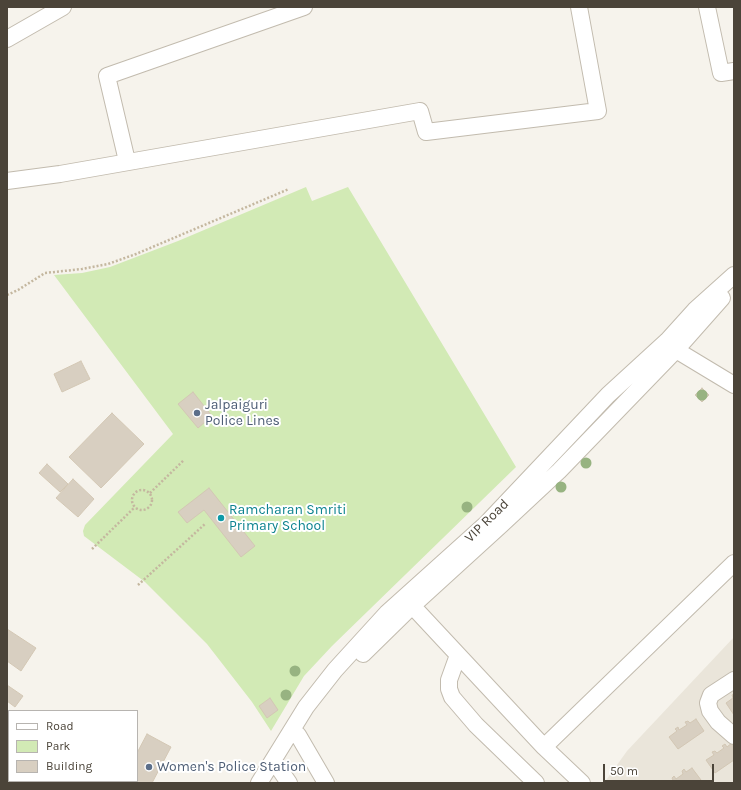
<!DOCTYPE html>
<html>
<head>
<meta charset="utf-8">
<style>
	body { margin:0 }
	#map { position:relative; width:741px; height:790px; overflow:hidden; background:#f6f3ec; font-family:Karla,sans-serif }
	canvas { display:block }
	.frame { position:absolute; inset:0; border:8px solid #4b4439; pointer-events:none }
	.legend { position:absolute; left:8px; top:710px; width:130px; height:72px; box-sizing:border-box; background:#fff; border:1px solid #b7b4b0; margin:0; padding:5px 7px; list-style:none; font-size:12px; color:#4b4439 }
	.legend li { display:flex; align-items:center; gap:8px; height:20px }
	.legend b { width:20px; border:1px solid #b7b4b0 }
	.scale { position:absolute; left:603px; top:764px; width:111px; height:18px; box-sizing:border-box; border:2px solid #4b4439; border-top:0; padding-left:5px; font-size:12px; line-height:14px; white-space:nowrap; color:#4b4439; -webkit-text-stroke:3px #fff; paint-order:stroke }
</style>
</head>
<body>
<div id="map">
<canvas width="741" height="790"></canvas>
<div class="frame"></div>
<ul class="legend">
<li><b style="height:5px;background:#fff"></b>Road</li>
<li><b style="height:11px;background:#d2eab5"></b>Park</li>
<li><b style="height:11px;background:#d8cfc1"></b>Building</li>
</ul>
<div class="scale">50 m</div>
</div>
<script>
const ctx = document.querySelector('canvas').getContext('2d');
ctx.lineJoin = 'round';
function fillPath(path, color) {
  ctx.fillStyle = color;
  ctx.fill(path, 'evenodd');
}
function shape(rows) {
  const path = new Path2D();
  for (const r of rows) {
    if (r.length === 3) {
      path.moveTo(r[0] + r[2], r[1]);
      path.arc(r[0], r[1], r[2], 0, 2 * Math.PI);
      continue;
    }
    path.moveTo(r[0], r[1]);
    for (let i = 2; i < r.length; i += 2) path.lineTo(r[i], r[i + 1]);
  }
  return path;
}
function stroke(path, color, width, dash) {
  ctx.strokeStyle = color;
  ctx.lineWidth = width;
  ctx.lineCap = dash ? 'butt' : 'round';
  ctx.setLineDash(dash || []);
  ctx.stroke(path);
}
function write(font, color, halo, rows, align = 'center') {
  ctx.font = font + ' Karla,sans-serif';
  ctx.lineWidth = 4;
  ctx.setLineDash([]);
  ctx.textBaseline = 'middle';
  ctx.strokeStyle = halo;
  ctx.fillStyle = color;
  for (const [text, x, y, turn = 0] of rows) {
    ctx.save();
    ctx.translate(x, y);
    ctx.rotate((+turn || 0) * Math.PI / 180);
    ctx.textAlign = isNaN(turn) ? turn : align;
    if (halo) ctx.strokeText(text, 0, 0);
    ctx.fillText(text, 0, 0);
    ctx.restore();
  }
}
fillPath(shape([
	[734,637,734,783,604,783,627,751]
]), '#eae5da');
fillPath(shape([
	[306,187,312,201,348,187,516,467,332,646,304,676,271,731,252,702,207,644,145,582,84,536,83,531,85,525,173,434,54,275,82,273,110,267,178,241]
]), '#d2eab5');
const building = shape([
	[81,361,90,379,62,392,54,374,81,361],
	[702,388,709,395,702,402,695,395,702,388],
	[193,392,212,416,198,428,178,404,193,392],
	[112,413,144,444,101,488,69,457,112,413],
	[47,464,68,484,60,492,39,473,47,464],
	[73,479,94,499,78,517,56,498,73,479],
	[209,488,255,546,241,557,204,510,187,523,178,512,209,488],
	[7,629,36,648,21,671,7,661,7,629],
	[7,685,23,696,15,707,7,701,7,685],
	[734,694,734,715,726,703,733,698,732,695,734,694],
	[270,698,278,710,267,718,259,706,270,698],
	[696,719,704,731,678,749,669,737,677,731,675,729,678,727,679,730,687,725,685,722,688,721,690,723,696,719],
	[147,734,171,747,152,783,137,783,134,781,137,781,137,753,147,734],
	[733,742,734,760,715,773,706,760,714,755,712,752,715,751,717,753,724,748,722,746,725,744,727,747,733,742],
	[692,768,701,780,697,783,669,783,673,780,672,778,674,776,676,779,683,774,682,771,684,769,686,772,692,768]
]);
fillPath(building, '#d8cfc1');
stroke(building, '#d3c7b4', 1);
const minor = shape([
	[707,7,721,73,734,71],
	[7,39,63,7],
	[127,161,107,76,304,7],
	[7,181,60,174,420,111,426,132,598,111,579,7],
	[676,350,734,385],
	[405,598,544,747,582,783],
	[363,654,412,606,502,524,559,471,676,350,722,298],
	[458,655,449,680,449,689,452,697,476,725,536,783],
	[734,680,711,695,708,703,710,711,718,722,734,736],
	[298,735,326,783],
	[544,747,734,563],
	[278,767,289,783],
	[259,783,306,707,335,670,387,613,486,524,608,395,667,341,695,310,734,275]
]);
stroke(minor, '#c2bbae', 18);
stroke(shape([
	[7,295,18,290,45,273,82,269,108,264,136,254,289,189],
	[142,500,10],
	[150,493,184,460],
	[92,549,135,507],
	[138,585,205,524]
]), '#c4b79f', 2.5, [2, 2]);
stroke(minor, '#fff', 16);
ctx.fillStyle = '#97b381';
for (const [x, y] of [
	[702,395],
	[586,463],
	[561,487],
	[467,507],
	[295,671],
	[286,695]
]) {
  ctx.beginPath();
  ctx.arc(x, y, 5.5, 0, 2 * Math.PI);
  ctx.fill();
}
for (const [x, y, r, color] of [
	[197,413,4,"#5c6f8a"],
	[221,518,4,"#0f9aa8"],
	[149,767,4,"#5c6f8a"]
]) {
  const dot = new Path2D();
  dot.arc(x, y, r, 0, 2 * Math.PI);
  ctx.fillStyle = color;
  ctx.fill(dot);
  stroke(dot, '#fff', 1.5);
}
write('14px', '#4e5e75', '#fff', [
	["Jalpaiguri",205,405],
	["Police Lines",205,421],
	["Women's Police Station",157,767]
], 'left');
write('14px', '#0d838f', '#fff', [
	["Ramcharan Smriti",229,510],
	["Primary School",229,526]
], 'left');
write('14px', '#4b4439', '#fff', [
	["VIP Road",487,521,-44]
]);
</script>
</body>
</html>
